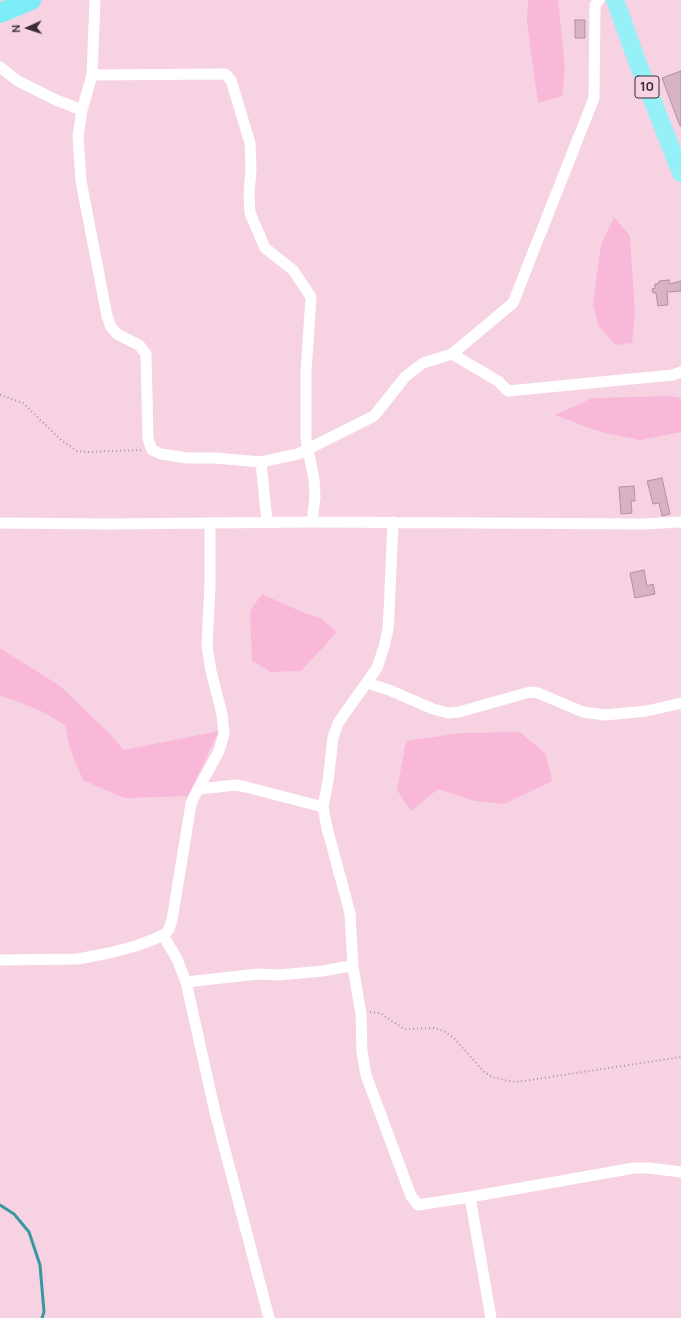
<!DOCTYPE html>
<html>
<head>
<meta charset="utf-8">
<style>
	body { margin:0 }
	#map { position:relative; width:681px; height:1318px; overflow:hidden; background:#f7d2e3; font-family:Manrope,sans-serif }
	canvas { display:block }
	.north { position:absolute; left:8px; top:8px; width:40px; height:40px; -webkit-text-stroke:3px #f7d2e3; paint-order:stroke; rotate:267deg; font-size:11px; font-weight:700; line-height:16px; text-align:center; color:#3a2c32 }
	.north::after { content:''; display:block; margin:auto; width:14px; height:18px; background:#3a2c32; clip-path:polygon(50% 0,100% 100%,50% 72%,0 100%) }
</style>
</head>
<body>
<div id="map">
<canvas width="681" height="1318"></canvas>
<div class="north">N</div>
</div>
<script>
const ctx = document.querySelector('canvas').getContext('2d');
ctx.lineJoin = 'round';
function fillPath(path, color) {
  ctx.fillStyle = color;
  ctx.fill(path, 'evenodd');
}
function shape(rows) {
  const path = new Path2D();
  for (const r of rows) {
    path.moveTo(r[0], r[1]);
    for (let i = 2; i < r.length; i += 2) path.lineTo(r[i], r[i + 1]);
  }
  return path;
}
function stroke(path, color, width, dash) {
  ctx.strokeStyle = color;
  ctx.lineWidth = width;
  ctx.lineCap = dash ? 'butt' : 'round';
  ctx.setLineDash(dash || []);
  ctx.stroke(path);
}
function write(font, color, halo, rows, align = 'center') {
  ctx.font = font + ' Manrope,sans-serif';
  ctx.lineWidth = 4;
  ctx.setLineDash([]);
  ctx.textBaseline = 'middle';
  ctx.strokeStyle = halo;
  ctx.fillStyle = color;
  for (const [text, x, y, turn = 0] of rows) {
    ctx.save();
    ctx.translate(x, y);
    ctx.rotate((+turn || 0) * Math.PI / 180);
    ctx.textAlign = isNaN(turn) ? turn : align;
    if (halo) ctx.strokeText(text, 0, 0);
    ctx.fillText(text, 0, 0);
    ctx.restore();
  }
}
fillPath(shape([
	[528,0,558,0,565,69,562,96,538,103,527,22],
	[614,217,630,236,635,314,632,343,615,345,598,325,593,303,601,245],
	[670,396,681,398,681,432,640,440,610,434,592,429,555,415,592,398],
	[262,594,304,613,321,618,337,632,301,671,271,672,252,661,250,611],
	[0,648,60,686,112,736,124,750,219,731,188,796,124,798,83,780,70,749,65,725,41,711,14,700,0,696],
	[520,732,546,754,552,781,504,804,475,801,438,789,411,811,397,790,406,741,462,733]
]), '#fab8d8');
stroke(shape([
	[0,1205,14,1214,29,1232,40,1265,44,1312,42,1318]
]), '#3897a0', 3);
const building = shape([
	[575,20,585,20,585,38,575,38,575,20],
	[681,71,681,126,680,126,662,78,681,71],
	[669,280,670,284,681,281,681,291,667,292,668,305,658,306,656,293,653,293,652,289,655,288,655,284,659,283,659,281,669,280],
	[662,478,670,514,662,516,659,503,653,504,647,481,662,478],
	[634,486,635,501,631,501,632,513,621,514,619,487,634,486],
	[644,570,647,586,653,584,655,594,635,598,630,573,644,570]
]);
fillPath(building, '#d7b3c4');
stroke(building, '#b390a0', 1);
stroke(shape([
	[0,395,23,403,60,439,77,451,86,452,141,450],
	[370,1012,380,1013,404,1029,435,1028,445,1032,454,1038,483,1071,492,1077,509,1081,517,1082,681,1057]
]), '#ad919e', 2, [1, 3]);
stroke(shape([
	[95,0,92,75,82,110,78,137,81,181,107,316,111,327,117,334,139,345,146,354,148,439,152,450,161,454,187,458,215,458,261,462,298,454,374,416,405,377,423,363,452,354,498,381,508,391,673,375,681,372],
	[0,67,18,81,56,100,82,110],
	[92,75,225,74,231,80,250,143,251,169,249,194,250,213,265,248,293,270,311,297,306,372,306,439,314,479,315,497,312,522],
	[452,354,513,303,594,98,595,5,599,0],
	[261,462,267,522],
	[393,522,389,613,388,629,384,647,377,668,338,723,333,738,328,781,323,807,327,828,350,913,353,967,361,1014,362,1052,366,1075,411,1196,418,1205,470,1197,634,1168,649,1168,681,1172],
	[0,523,110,524,312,522,643,524,681,522],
	[367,683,389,690,433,709,448,713,459,712,530,692,538,693,583,712,605,715,647,711,681,703],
	[199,789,236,785,246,787,323,807],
	[163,935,177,959,186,982,215,1112,269,1318],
	[0,960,78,959,109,953,136,946,157,938,165,934,169,929,172,920,191,804,195,795,219,751,224,734,222,714,211,671,207,646,210,585,210,523],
	[186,982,258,974,279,975,323,971,344,967,353,967],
	[470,1197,491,1318]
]), '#fff', 11);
stroke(shape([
	[615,0,638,64,681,173]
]), '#96f0f8', 18);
stroke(shape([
	[0,13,31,0]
]), '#7cecf7', 20);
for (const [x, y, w] of [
	[647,87,24]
]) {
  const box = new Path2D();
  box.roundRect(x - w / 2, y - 11, w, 22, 3);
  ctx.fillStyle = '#f7d2e3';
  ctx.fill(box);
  stroke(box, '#3a2c32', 1);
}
write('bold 13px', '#3a2c32', null, [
	["10",647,87]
]);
</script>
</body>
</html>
